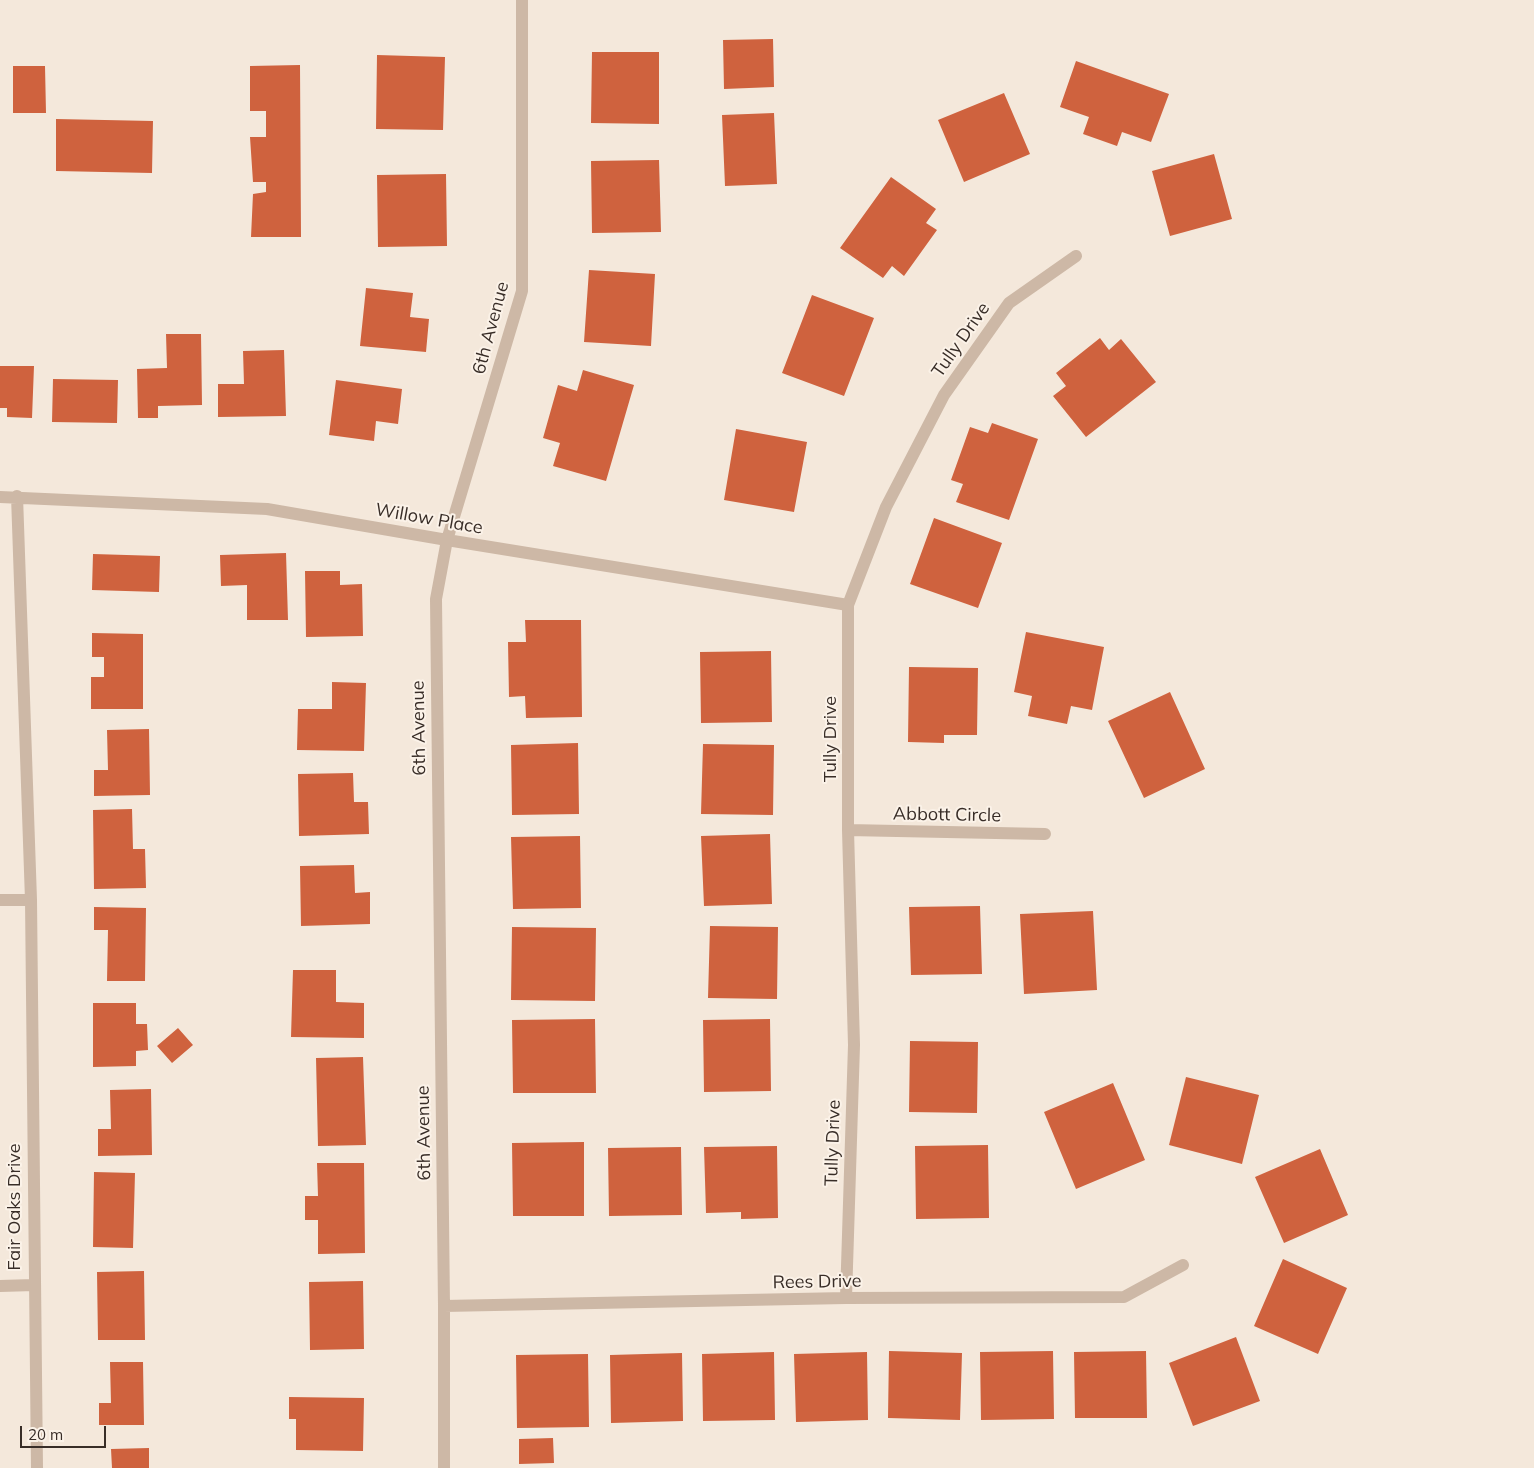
<!DOCTYPE html>
<html>
<head>
<meta charset="utf-8">
<style>
	body { margin:0 }
	#map { position:relative; width:1534px; height:1468px; overflow:hidden; background:#f4e8db; font-family:Mulish,sans-serif }
	canvas { display:block }
	.scale { position:absolute; left:20px; top:1426px; width:86px; height:22px; box-sizing:border-box; border:2px solid #382d27; border-top:0; padding-left:6px; font-size:15px; line-height:18px; white-space:nowrap; color:#382d27; -webkit-text-stroke:4px #fbf2e8; paint-order:stroke }
</style>
</head>
<body>
<div id="map">
<canvas width="1534" height="1468"></canvas>
<div class="scale">20 m</div>
</div>
<script>
const ctx = document.querySelector('canvas').getContext('2d');
ctx.lineJoin = 'round';
function fillPath(path, color) {
  ctx.fillStyle = color;
  ctx.fill(path, 'evenodd');
}
function shape(rows) {
  const path = new Path2D();
  for (const r of rows) {
    path.moveTo(r[0], r[1]);
    for (let i = 2; i < r.length; i += 2) path.lineTo(r[i], r[i + 1]);
  }
  return path;
}
function stroke(path, color, width, dash) {
  ctx.strokeStyle = color;
  ctx.lineWidth = width;
  ctx.lineCap = dash ? 'butt' : 'round';
  ctx.setLineDash(dash || []);
  ctx.stroke(path);
}
function write(font, color, halo, rows, align = 'center') {
  ctx.font = font + ' Mulish,sans-serif';
  ctx.lineWidth = 4;
  ctx.setLineDash([]);
  ctx.textBaseline = 'middle';
  ctx.strokeStyle = halo;
  ctx.fillStyle = color;
  for (const [text, x, y, turn = 0] of rows) {
    ctx.save();
    ctx.translate(x, y);
    ctx.rotate((+turn || 0) * Math.PI / 180);
    ctx.textAlign = isNaN(turn) ? turn : align;
    if (halo) ctx.strokeText(text, 0, 0);
    ctx.fillText(text, 0, 0);
    ctx.restore();
  }
}
fillPath(shape([
	[773,39,774,87,724,89,723,40],
	[592,52,659,52,659,124,591,123],
	[377,55,445,57,443,130,376,129],
	[1076,61,1169,94,1151,142,1122,132,1117,146,1083,134,1089,117,1060,107],
	[300,65,301,237,251,237,253,194,266,192,266,182,253,182,250,137,266,137,266,111,250,111,250,66],
	[13,66,45,66,46,113,13,113],
	[1004,93,1030,154,964,182,938,120],
	[774,113,777,184,725,186,722,115],
	[56,119,153,121,152,173,56,171],
	[1214,154,1232,219,1170,236,1152,171],
	[659,160,661,232,592,233,591,161],
	[446,174,447,246,378,247,377,175],
	[891,177,936,209,926,223,937,230,904,276,892,266,883,278,840,248],
	[589,270,655,274,651,346,584,342],
	[366,288,413,293,410,317,429,319,426,352,360,346],
	[812,295,874,318,844,396,782,373],
	[166,334,201,334,202,405,158,406,158,418,138,418,137,369,167,368],
	[1100,338,1109,350,1121,339,1156,382,1086,437,1053,396,1066,386,1056,373],
	[284,350,286,416,218,417,218,384,244,384,243,351],
	[0,366,34,366,32,418,7,417,7,408,0,408],
	[583,370,634,385,606,481,553,466,560,443,543,438,558,385,577,391],
	[53,379,118,380,117,423,52,422],
	[336,380,402,389,398,424,376,421,374,441,329,435],
	[992,423,1038,439,1009,520,956,502,963,484,951,480,970,427,988,433],
	[736,429,807,442,794,512,724,500],
	[934,518,1002,543,978,608,910,584],
	[286,553,288,620,247,620,247,585,221,586,220,555],
	[93,554,160,556,159,592,92,590],
	[305,571,340,571,340,585,362,584,363,636,306,637],
	[525,620,581,620,582,717,526,718,525,696,509,697,508,642,526,642],
	[1026,632,1104,647,1092,710,1071,706,1067,724,1028,716,1032,696,1014,692],
	[92,633,143,634,143,709,91,709,91,677,104,677,104,657,92,657],
	[771,651,772,722,701,723,700,652],
	[909,667,978,668,977,735,944,735,944,743,908,742],
	[332,682,366,683,364,751,297,750,298,709,332,709],
	[1170,692,1205,769,1144,798,1108,721],
	[149,729,150,795,94,796,94,770,108,770,107,730],
	[578,743,579,814,512,815,511,745],
	[703,744,774,745,773,815,701,814],
	[353,773,354,802,368,802,369,834,299,836,298,774],
	[132,809,133,849,145,849,146,888,94,889,93,810],
	[770,834,772,904,704,906,701,836],
	[580,836,581,908,513,909,511,837],
	[354,865,355,893,370,892,370,924,301,926,300,866],
	[980,906,982,974,911,975,909,907],
	[94,907,146,908,145,981,107,981,108,930,94,930],
	[1093,911,1097,990,1024,994,1020,914],
	[710,926,778,927,777,999,708,998],
	[512,927,596,928,595,1001,511,1000],
	[293,970,336,970,336,1002,364,1003,364,1038,291,1037],
	[93,1003,136,1003,136,1024,147,1024,148,1050,136,1051,136,1066,93,1067],
	[595,1019,596,1093,513,1093,512,1020],
	[770,1019,771,1091,704,1092,703,1020],
	[178,1028,193,1045,172,1063,157,1046],
	[910,1041,978,1042,977,1113,909,1112],
	[363,1057,366,1145,318,1146,316,1058],
	[1186,1077,1259,1095,1242,1164,1169,1145],
	[1113,1083,1145,1160,1076,1189,1044,1112],
	[151,1089,152,1155,98,1156,98,1129,111,1129,110,1090],
	[584,1142,584,1216,513,1216,512,1143],
	[988,1145,989,1218,916,1219,915,1146],
	[777,1146,778,1218,741,1219,741,1212,706,1213,704,1147],
	[681,1147,682,1215,609,1216,608,1148],
	[1320,1149,1348,1215,1284,1243,1255,1177],
	[317,1163,364,1163,365,1253,318,1254,318,1220,305,1220,305,1196,318,1196],
	[94,1172,135,1173,133,1248,93,1247],
	[1283,1259,1347,1288,1318,1354,1254,1326],
	[144,1271,145,1340,98,1340,97,1272],
	[363,1281,364,1349,310,1350,309,1282],
	[1236,1337,1260,1401,1193,1426,1169,1363],
	[889,1351,962,1353,960,1420,888,1418],
	[1053,1351,1054,1419,981,1420,980,1352],
	[1146,1351,1147,1418,1075,1418,1074,1352],
	[774,1352,775,1420,703,1421,702,1354],
	[867,1352,868,1420,796,1422,794,1354],
	[682,1353,683,1421,611,1423,610,1355],
	[588,1354,589,1427,517,1428,516,1355],
	[110,1362,143,1362,144,1425,99,1425,99,1403,111,1403],
	[289,1397,364,1398,363,1451,296,1450,296,1419,289,1419],
	[553,1438,554,1463,519,1464,519,1439],
	[149,1448,149,1468,112,1468,111,1449]
]), '#cf623e');
stroke(shape([
	[17,496,31,900,37,1468],
	[0,497,267,509,447,540,848,605],
	[848,830,1045,834],
	[0,900,31,900],
	[0,1286,34,1285],
	[846,1298,854,1045,848,830,848,605,886,507,944,395,1009,303,1076,256],
	[444,1306,846,1298,1124,1297,1183,1265],
	[444,1468,444,1306,436,599,447,540,522,291,522,0]
]), '#cdb8a6', 12);
write('18px', '#382d27', '#fbf2e8', [
	["6th Avenue",491,328,-75],
	["Tully Drive",961,340,-55],
	["Willow Place",429,519,10],
	["6th Avenue",419,728,-91],
	["Tully Drive",831,739,-90],
	["Abbott Circle",947,815,1],
	["6th Avenue",424,1133,-91],
	["Tully Drive",833,1143,-88],
	["Fair Oaks Drive",15,1207,-90],
	["Rees Drive",817,1282,-1]
]);
</script>
</body>
</html>
